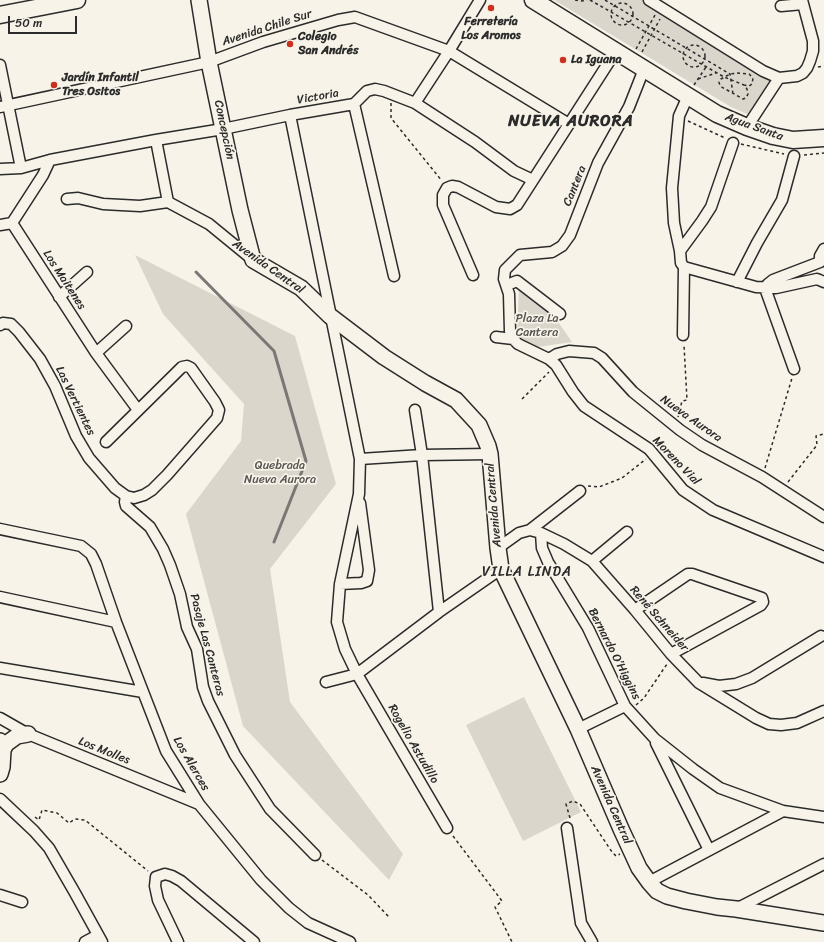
<!DOCTYPE html>
<html>
<head>
<meta charset="utf-8">
<style>
	body { margin:0 }
	#map { position:relative; width:824px; height:942px; overflow:hidden; background:#f7f3e8; font-family:Sriracha,sans-serif }
	canvas { display:block }
	.scale { position:absolute; left:8px; top:16px; width:69px; height:18px; box-sizing:border-box; border:2px solid #2b2b2b; border-top:0; padding-left:5px; font-size:12px; line-height:14px; white-space:nowrap; color:#2b2b2b; -webkit-text-stroke:3px #f7f3e8; paint-order:stroke }
</style>
</head>
<body>
<div id="map">
<canvas width="824" height="942"></canvas>
<div class="scale">50 m</div>
</div>
<script>
const ctx = document.querySelector('canvas').getContext('2d');
ctx.lineJoin = 'round';
function fillPath(path, color) {
  ctx.fillStyle = color;
  ctx.fill(path, 'evenodd');
}
function shape(rows) {
  const path = new Path2D();
  for (const r of rows) {
    if (r.length === 3) {
      path.moveTo(r[0] + r[2], r[1]);
      path.arc(r[0], r[1], r[2], 0, 2 * Math.PI);
      continue;
    }
    path.moveTo(r[0], r[1]);
    for (let i = 2; i < r.length; i += 2) path.lineTo(r[i], r[i + 1]);
  }
  return path;
}
function stroke(path, color, width, dash) {
  ctx.strokeStyle = color;
  ctx.lineWidth = width;
  ctx.lineCap = dash ? 'butt' : 'round';
  ctx.setLineDash(dash || []);
  ctx.stroke(path);
}
function write(font, color, halo, rows, align = 'center') {
  ctx.font = font + ' Sriracha,sans-serif';
  ctx.lineWidth = 3.5;
  ctx.setLineDash([]);
  ctx.textBaseline = 'middle';
  ctx.strokeStyle = halo;
  ctx.fillStyle = color;
  for (const [text, x, y, turn = 0] of rows) {
    ctx.save();
    ctx.translate(x, y);
    ctx.rotate((+turn || 0) * Math.PI / 180);
    ctx.textAlign = isNaN(turn) ? turn : align;
    if (halo) ctx.strokeText(text, 0, 0);
    ctx.fillText(text, 0, 0);
    ctx.restore();
  }
}
fillPath(shape([
	[554,0,644,0,771,79,771,85,751,113,747,114,731,107],
	[135,255,295,336,336,484,270,569,290,702,403,854,389,880,243,726,186,514,241,441,244,404,163,314],
	[519,286,552,313,572,342,538,347,517,338],
	[524,697,581,812,523,841,466,725]
]), '#dad6cc');
stroke(shape([
	[196,272,274,351,306,461,274,542]
]), '#7a7874', 3);
const street = shape([
	[649,0,763,71,779,78],
	[781,6,803,4],
	[0,65,21,168],
	[644,69,629,107,598,163,570,235,562,246,552,252,520,255,505,270,504,279,509,294,510,331,513,339,518,344,549,359,556,365,573,392,584,406,649,449,683,490,713,510,824,557],
	[779,78,797,76,803,73,807,68,810,61,813,51,813,41,802,0],
	[688,96,679,116,672,188,674,223,680,251,681,263,684,267,756,287,776,288,817,279,824,282],
	[415,103,449,51,480,0],
	[354,104,394,276],
	[0,107,209,62,263,42,338,20,355,17,449,51,569,124],
	[290,115,360,459,359,494,340,584,337,622,345,649,357,674,447,828],
	[747,127,779,78],
	[156,140,168,202],
	[0,169,21,168,50,160,156,140,223,129,290,115,354,104,367,91,375,89,384,91,415,103,475,142,514,171,533,180],
	[67,199,78,198,103,204,140,206,168,202,209,224,253,260],
	[12,223,96,353,138,410],
	[12,223,43,175,50,160],
	[0,225,12,223],
	[680,251,702,221,711,207,733,143],
	[473,275,443,205,443,195,447,188,452,186,458,187,496,207,510,209,517,205,616,51],
	[737,282,757,243,782,200,794,156],
	[507,285,517,281,560,314],
	[59,297,87,272],
	[0,325,3,323,11,324,19,332,40,359,55,386,76,436,89,458,115,488,126,496,134,498,144,495,152,490,167,475,217,418,219,410,215,402,191,368,187,366,182,367,106,442],
	[683,335,684,267],
	[496,337,513,339],
	[96,353,126,326],
	[549,359,557,354,569,351,594,353,602,358,633,392,680,430,702,445,762,477,824,517],
	[794,369,765,288,768,284,773,280,820,262,820,256,824,249],
	[415,410,422,455,439,612],
	[360,459,422,455,490,454],
	[126,496,125,502,126,506,150,527,163,549,170,565,180,594,187,627,197,649,203,687,208,701,235,755,270,809,315,855],
	[0,529,81,546,91,554,96,564,116,622,166,751,199,804,261,880,289,908,308,923,350,942],
	[530,530,541,533,564,544,592,561,635,610,671,654,699,683,730,702,756,718,769,724,781,725,797,723,824,711],
	[541,533,542,548,548,562,588,628,625,706,655,739,693,769,720,788,783,811,824,817],
	[498,548,519,533,530,530,580,491],
	[592,561,627,532],
	[340,584,361,583,367,581,369,570,360,503],
	[0,597,116,622],
	[635,610,688,574,692,574,762,598,763,602,761,605,671,654],
	[0,668,143,692],
	[326,682,357,674,439,612,501,569],
	[703,683,719,686,736,684,752,678,821,636],
	[0,718,28,734,199,804],
	[578,729,625,706],
	[656,743,709,850],
	[0,799,34,831,49,848,75,893,102,942],
	[567,828,581,923,592,942],
	[649,882,783,811],
	[0,895,22,902],
	[736,909,824,864],
	[85,942,98,935],
	[178,942,158,900,155,886,156,877,165,874,172,876,181,881,254,942]
]);
const secondary = shape([
	[199,0,209,62,240,210,253,260,301,288,330,316,384,357,425,383,456,400,479,425,488,446,490,454,498,548,501,569,578,729,621,829,639,868,649,882,657,891,667,896,686,901,717,907,736,909,824,923],
	[0,741,3,750,2,767,0,774],
	[3,750,6,744,17,736,28,734]
]);
const primary = shape([
	[533,0,717,114,747,127,773,136,793,140,824,138],
	[0,15,77,0]
]);
stroke(street, '#2b2b2b', 13);
stroke(secondary, '#2b2b2b', 18);
stroke(primary, '#2b2b2b', 19);
stroke(shape([
	[575,0,582,1,587,0],
	[590,0,724,77,744,85],
	[605,0,730,74,733,94],
	[622,14,11],
	[694,56,11],
	[636,49,655,15],
	[642,52,660,19],
	[818,67,824,66],
	[737,73,749,74,753,78,752,84,749,86,744,85,747,89,748,94,746,98,743,99,720,86,719,82,721,79,730,74,737,73],
	[698,79,716,73],
	[694,85,706,67],
	[391,103,391,118,442,181],
	[688,121,725,138],
	[741,144,784,154],
	[804,155,824,153],
	[522,399,549,372],
	[678,417,682,401,687,400,684,345],
	[765,468,792,378],
	[788,482,817,445,816,436,824,434],
	[588,486,599,487,622,478,646,459],
	[636,705,644,698,667,664],
	[35,817,39,820,42,810,57,813,69,823,75,819,85,820,148,871],
	[570,818,566,804,573,801,580,804,612,852,616,856,620,854],
	[453,836,502,901,495,907,512,942],
	[322,860,368,895,389,917]
]), '#2b2b2b', 1.5, [3, 3]);
stroke(street, '#f7f3e8', 10);
stroke(secondary, '#f7f3e8', 15);
stroke(primary, '#f7f3e8', 16);
for (const [x, y, r, color] of [
	[491,8,4,"#c8321e"],
	[290,44,4,"#c8321e"],
	[563,60,4,"#c8321e"],
	[54,85,4,"#c8321e"]
]) {
  const dot = new Path2D();
  dot.arc(x, y, r, 0, 2 * Math.PI);
  ctx.fillStyle = color;
  ctx.fill(dot);
  stroke(dot, '#f7f3e8', 1.5);
}
write('bold 12px', '#2b2b2b', '#f7f3e8', [
	["Ferretería",491,22,"center"],
	["Los Aromos",491,36,"center"],
	["Colegio",298,37],
	["San Andrés",298,51],
	["La Iguana",571,60],
	["Jardín Infantil",62,78],
	["Tres Ositos",62,92]
], 'left');
write('12px', '#2b2b2b', '#f7f3e8', [
	["Avenida Chile Sur",267,28,-18],
	["Victoria",318,97,-10],
	["Agua Santa",754,127,20],
	["Concepción",224,130,78],
	["Cantera",575,186,-68],
	["Avenida Central",268,267,35],
	["Los Maitenes",64,280,57],
	["Las Vertientes",75,401,64],
	["Nueva Aurora",691,419,35],
	["Moreno Vial",676,461,46],
	["Avenida Central",494,505,-95],
	["René Schneider",659,619,49],
	["Pasaje Las Canteras",207,645,75],
	["Bernardo O’Higgins",614,654,63],
	["Rogelio Astudillo",413,744,60],
	["Los Molles",104,751,22],
	["Los Alerces",191,764,60],
	["Avenida Central",611,805,66]
]);
write('12px', '#575653', '#f7f3e8', [
	["Plaza La",537,319],
	["Cantera",537,333],
	["Quebrada",280,466],
	["Nueva Aurora",280,480]
]);
ctx.letterSpacing = '1px';
write('14px', '#2b2b2b', '#f7f3e8', [
	["VILLA LINDA",527,572]
]);
ctx.letterSpacing = '0px';
ctx.letterSpacing = '1px';
write('bold 16px', '#2b2b2b', '#f7f3e8', [
	["NUEVA AURORA",571,122]
]);
ctx.letterSpacing = '0px';
</script>
</body>
</html>
